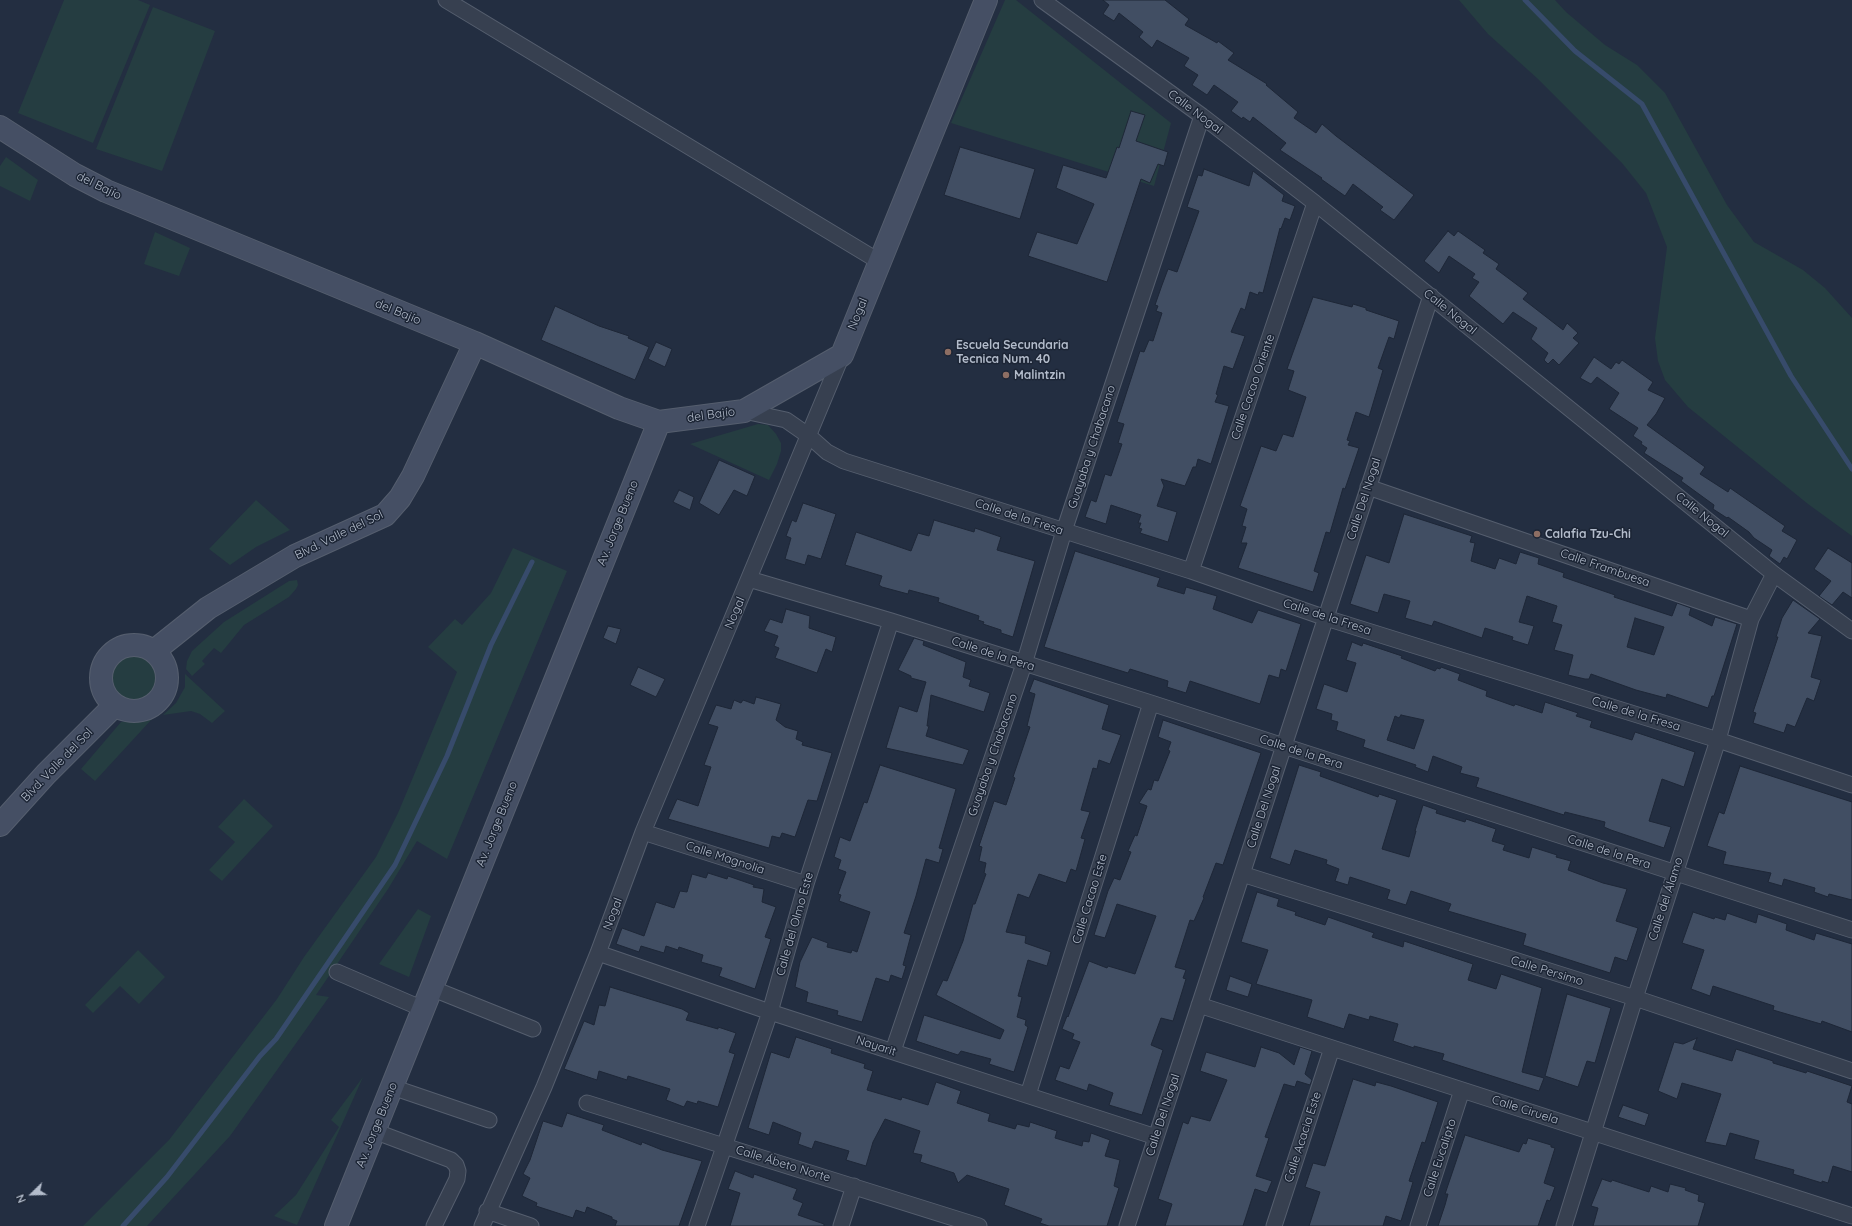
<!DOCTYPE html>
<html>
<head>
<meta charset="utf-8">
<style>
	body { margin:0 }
	#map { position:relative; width:1852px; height:1226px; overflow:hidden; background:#232e41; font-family:Quicksand,sans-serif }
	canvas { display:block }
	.north { position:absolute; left:12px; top:1174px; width:40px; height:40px; -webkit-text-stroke:3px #1c2535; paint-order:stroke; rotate:247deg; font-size:11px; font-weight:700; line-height:16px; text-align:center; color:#b3bccb }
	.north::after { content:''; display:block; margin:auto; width:14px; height:18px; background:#b3bccb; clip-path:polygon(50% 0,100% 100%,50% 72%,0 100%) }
</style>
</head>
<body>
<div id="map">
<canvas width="1852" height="1226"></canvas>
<div class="north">N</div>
</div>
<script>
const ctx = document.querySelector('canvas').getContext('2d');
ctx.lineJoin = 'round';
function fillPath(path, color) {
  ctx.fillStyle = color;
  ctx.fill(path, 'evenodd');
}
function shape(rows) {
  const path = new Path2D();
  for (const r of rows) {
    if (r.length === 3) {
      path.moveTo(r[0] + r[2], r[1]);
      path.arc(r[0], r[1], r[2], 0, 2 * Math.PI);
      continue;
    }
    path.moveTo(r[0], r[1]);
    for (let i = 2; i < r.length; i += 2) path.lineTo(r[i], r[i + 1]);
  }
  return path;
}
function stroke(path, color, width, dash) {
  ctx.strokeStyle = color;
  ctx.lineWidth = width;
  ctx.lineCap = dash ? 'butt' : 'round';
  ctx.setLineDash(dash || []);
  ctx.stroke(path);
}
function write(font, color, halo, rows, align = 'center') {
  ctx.font = font + ' Quicksand,sans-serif';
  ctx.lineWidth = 3;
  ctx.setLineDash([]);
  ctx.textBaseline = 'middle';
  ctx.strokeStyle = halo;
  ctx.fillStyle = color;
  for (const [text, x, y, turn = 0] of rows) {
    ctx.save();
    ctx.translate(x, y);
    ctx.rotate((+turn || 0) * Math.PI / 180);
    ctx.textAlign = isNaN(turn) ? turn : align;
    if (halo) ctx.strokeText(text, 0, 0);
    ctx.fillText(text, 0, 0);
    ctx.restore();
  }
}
fillPath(shape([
	[64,0,138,0,150,5,93,143,18,113],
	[1005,0,1016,0,1171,123,1154,186,951,123],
	[1459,0,1555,0,1566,12,1605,45,1637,65,1665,93,1727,205,1754,242,1803,270,1825,288,1852,318,1852,536,1808,504,1688,407,1665,380,1658,361,1655,338,1667,247,1646,193,1622,163,1538,79,1488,34],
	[153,7,215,31,162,171,96,149],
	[6,157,38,180,30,201,0,186,0,166],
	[155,232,190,248,179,276,144,264],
	[758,424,768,425,776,434,781,443,781,451,777,464,769,480,690,444],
	[256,500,290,530,256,547,230,565,209,549],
	[513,548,567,571,447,859,417,841,388,889,316,995,329,997,230,1136,147,1226,83,1226,169,1140,277,999,304,957,376,857,398,813,457,672,428,647,455,619,462,625,491,593],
	[297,580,298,585,296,589,289,597,244,625,221,653,214,648,202,661,205,664,192,676,186,669,187,661,192,651,224,622,289,581],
	[133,678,26],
	[185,674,225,711,212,723,200,714,191,711,163,715,176,703,185,687],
	[152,719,95,781,81,769,121,722],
	[244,799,273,826,222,881,209,870,235,842,218,827],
	[418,909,431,916,409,977,379,964],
	[138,950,165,977,139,1004,120,986,93,1013,85,1005],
	[363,1077,297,1225,274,1216,296,1195,339,1127,331,1120]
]), '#253d41');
stroke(shape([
	[1525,0,1575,51,1642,104,1791,376,1852,469],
	[123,1226,167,1177,260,1056,276,1039,395,865,447,756,491,645,532,562]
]), '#374b6b', 5);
const building = shape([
	[1103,0,1165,0,1189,19,1185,25,1217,43,1218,41,1234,53,1228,60,1267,84,1266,85,1298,112,1294,118,1316,133,1322,124,1336,136,1414,195,1394,220,1380,210,1383,207,1353,184,1345,196,1321,179,1322,178,1280,150,1286,143,1253,117,1250,122,1243,117,1242,119,1231,111,1238,102,1214,85,1207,95,1192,85,1198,75,1184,66,1189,58,1157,40,1152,48,1139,37,1143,32,1119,13,1114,21,1103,14,1109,5,1103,0],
	[1131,111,1145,115,1136,141,1168,152,1164,166,1158,164,1150,183,1141,179,1107,282,1028,256,1037,232,1077,244,1094,204,1056,188,1063,165,1106,178,1117,147,1119,148,1131,111],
	[960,147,1035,169,1020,219,944,195,960,147],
	[1204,169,1249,186,1253,171,1284,195,1282,201,1295,206,1290,220,1285,218,1281,229,1280,228,1263,293,1259,292,1258,295,1250,292,1245,310,1241,308,1231,332,1245,336,1233,369,1224,366,1216,394,1218,395,1215,402,1229,406,1211,464,1198,459,1196,467,1193,467,1185,486,1161,479,1164,486,1157,506,1177,512,1168,542,1140,533,1142,529,1139,528,1141,523,1138,523,1141,515,1111,505,1106,524,1085,517,1091,500,1096,502,1105,474,1111,476,1122,444,1118,443,1124,424,1117,422,1140,351,1144,352,1149,340,1153,341,1162,313,1156,311,1158,306,1155,305,1162,285,1168,269,1177,272,1199,211,1187,207,1198,175,1202,176,1204,169],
	[1448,231,1454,236,1458,231,1485,250,1483,253,1499,264,1496,269,1528,293,1523,299,1563,330,1567,323,1578,333,1573,338,1579,343,1559,365,1553,359,1548,364,1544,360,1548,353,1531,339,1537,328,1513,312,1503,324,1469,296,1479,282,1472,278,1475,274,1449,256,1439,273,1424,261,1448,231],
	[1313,297,1352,307,1353,304,1366,308,1366,310,1399,321,1394,339,1389,337,1378,368,1383,370,1369,417,1356,412,1347,440,1350,441,1348,445,1359,448,1345,489,1343,488,1330,533,1326,532,1314,571,1319,573,1313,592,1238,568,1247,543,1241,543,1246,527,1242,526,1247,509,1240,506,1261,446,1276,451,1283,434,1293,437,1306,397,1288,390,1294,371,1287,369,1313,297],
	[555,306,599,326,629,336,628,338,649,347,635,380,541,340,555,306],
	[656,342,672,349,665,367,648,359,656,342],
	[1594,357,1611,369,1616,362,1619,364,1622,360,1653,382,1648,390,1665,398,1656,414,1647,425,1705,467,1700,474,1728,492,1730,488,1785,526,1782,531,1797,540,1787,559,1784,557,1780,564,1769,556,1772,550,1754,538,1749,532,1728,517,1727,518,1713,509,1714,505,1681,481,1683,478,1644,453,1647,448,1641,444,1642,442,1633,436,1638,428,1609,409,1619,393,1597,377,1591,384,1580,378,1594,357],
	[719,460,755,476,747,496,734,490,719,515,699,503,719,460],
	[679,490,694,497,690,510,673,502,679,490],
	[803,503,836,514,821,559,808,555,805,565,785,559,791,538,786,536,792,520,796,522,803,503],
	[1404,514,1472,536,1470,542,1475,543,1471,561,1495,569,1499,558,1516,564,1520,552,1539,558,1538,564,1564,573,1563,577,1615,595,1614,597,1672,616,1677,603,1691,608,1689,615,1712,626,1715,617,1737,624,1714,696,1712,696,1708,708,1667,694,1666,698,1636,690,1591,674,1589,679,1585,679,1568,675,1573,655,1554,650,1562,625,1552,622,1557,606,1527,596,1519,622,1534,626,1528,645,1512,640,1513,637,1485,628,1482,638,1434,621,1432,626,1405,618,1410,601,1384,594,1378,613,1350,604,1366,555,1389,563,1404,514],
	[1635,618,1664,627,1654,655,1627,647,1635,618],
	[934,520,974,532,975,528,1001,537,997,550,1035,561,1013,637,1001,633,1001,630,983,624,984,622,978,620,979,616,938,602,939,598,909,590,908,594,882,587,879,585,882,576,845,565,856,532,911,551,918,533,929,536,934,520],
	[1828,548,1852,563,1852,598,1843,592,1832,605,1819,596,1831,581,1814,569,1828,548],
	[1075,551,1160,578,1157,586,1184,594,1186,587,1217,596,1213,609,1252,623,1258,610,1301,624,1286,671,1281,669,1279,678,1269,675,1260,704,1190,681,1186,693,1167,687,1168,681,1130,669,1128,673,1044,647,1075,551],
	[1793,600,1820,619,1808,633,1822,636,1811,677,1821,680,1814,701,1807,698,1795,727,1787,724,1784,733,1753,723,1756,713,1753,712,1778,637,1776,637,1782,618,1793,600],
	[786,609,810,616,809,628,836,637,832,652,826,649,817,673,775,658,779,648,774,646,778,636,764,631,770,619,782,623,786,609],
	[608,626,621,629,616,644,603,638,608,626],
	[914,638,924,641,923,645,966,662,963,677,971,680,969,686,990,693,984,712,931,695,927,726,929,726,926,736,969,750,963,765,886,748,899,706,917,712,926,682,911,678,911,676,898,670,914,638],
	[1352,642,1362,646,1363,643,1402,656,1401,658,1435,671,1437,668,1440,669,1441,667,1460,674,1458,680,1487,691,1486,696,1514,706,1515,704,1542,713,1545,702,1578,713,1576,716,1592,721,1590,727,1632,740,1635,732,1695,752,1684,787,1662,779,1649,821,1671,827,1664,848,1611,830,1604,827,1605,822,1565,812,1564,815,1476,787,1479,778,1460,773,1462,767,1433,756,1428,772,1415,767,1416,765,1363,747,1365,740,1336,730,1338,722,1331,720,1332,714,1316,709,1324,684,1347,692,1356,663,1346,660,1352,642],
	[1401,715,1424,720,1414,749,1387,740,1395,716,1399,718,1401,715],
	[638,667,665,679,656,697,630,685,638,667],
	[1034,679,1109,705,1102,729,1121,735,1110,764,1099,760,1097,769,1093,768,1081,810,1090,812,1081,838,1085,839,1076,871,1071,869,1066,883,1039,874,1029,898,1018,894,1006,932,1026,936,1025,943,1051,952,1047,966,1028,960,1018,996,1022,997,1017,1017,1026,1020,1025,1025,1028,1027,1014,1072,989,1064,991,1059,961,1051,958,1055,916,1041,924,1015,1000,1039,1004,1030,936,995,943,980,947,981,963,941,973,904,975,904,986,874,984,873,986,863,979,861,982,847,979,846,994,801,1006,805,1015,778,1013,777,1030,727,1027,726,1035,694,1029,692,1034,679],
	[756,697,781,704,776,720,785,727,798,731,796,739,803,742,802,745,832,753,817,801,808,800,795,837,782,833,780,838,772,836,769,848,668,819,677,799,698,806,711,767,704,765,718,727,708,724,716,705,731,709,734,700,741,703,743,700,754,704,756,697],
	[1163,720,1261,753,1223,865,1216,863,1203,897,1204,898,1194,921,1190,920,1175,967,1186,970,1183,978,1186,979,1173,1021,1161,1018,1151,1045,1163,1050,1142,1115,1109,1105,1113,1093,1089,1084,1087,1091,1055,1080,1060,1066,1069,1069,1080,1042,1072,1039,1074,1034,1062,1029,1067,1016,1068,1017,1089,961,1107,968,1108,966,1135,974,1156,916,1117,904,1105,938,1094,935,1108,891,1114,878,1120,880,1131,852,1128,851,1135,835,1137,836,1147,806,1139,803,1148,789,1151,790,1154,780,1158,781,1170,751,1168,750,1171,742,1158,737,1163,720],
	[880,765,956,789,939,848,943,849,939,863,926,859,916,896,904,933,911,935,903,965,906,966,902,979,891,975,889,982,876,978,862,1022,837,1015,838,1011,806,1002,808,992,795,987,800,962,812,937,828,943,827,947,851,953,852,950,857,952,870,912,839,901,841,895,838,894,846,872,838,869,841,860,834,857,840,837,850,841,864,802,867,803,880,765],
	[1299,765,1321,772,1320,776,1378,797,1379,794,1397,800,1382,849,1409,857,1416,831,1415,831,1423,805,1437,810,1436,813,1465,822,1466,819,1496,829,1492,841,1505,845,1503,850,1529,858,1532,847,1557,855,1556,857,1571,861,1568,870,1603,883,1627,889,1616,921,1638,928,1627,961,1615,957,1610,973,1523,945,1526,934,1448,911,1451,904,1411,891,1406,905,1387,899,1390,890,1350,877,1348,885,1335,881,1339,869,1326,864,1327,860,1295,850,1290,865,1270,858,1299,765],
	[1740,766,1852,802,1852,900,1829,894,1828,897,1814,892,1815,888,1784,879,1782,886,1768,882,1771,873,1723,864,1726,852,1707,846,1719,812,1724,814,1740,766],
	[708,873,727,879,728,876,754,885,753,887,764,889,762,902,776,907,765,937,771,939,755,989,719,976,722,968,701,962,703,955,679,947,678,950,666,946,664,953,641,946,639,952,616,944,622,928,644,936,656,902,674,908,680,891,687,892,692,874,706,878,708,873],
	[1257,892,1279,899,1277,906,1296,912,1295,915,1325,925,1328,917,1374,933,1372,937,1403,947,1404,941,1473,964,1468,980,1496,989,1501,974,1542,988,1522,1072,1544,1078,1539,1091,1442,1060,1444,1054,1414,1046,1414,1048,1393,1041,1398,1024,1370,1016,1369,1020,1349,1014,1344,1029,1307,1017,1312,1000,1256,984,1268,950,1241,942,1257,892],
	[1693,912,1714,919,1715,917,1725,920,1727,913,1756,923,1758,914,1787,924,1786,930,1814,940,1816,933,1852,944,1852,1032,1822,1021,1821,1024,1773,1010,1774,1006,1713,986,1710,996,1691,989,1704,950,1682,943,1693,912],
	[1230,976,1252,984,1248,997,1226,990,1230,976],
	[610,987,682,1009,689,1013,686,1020,718,1029,718,1027,736,1033,729,1052,735,1054,718,1107,698,1101,697,1104,687,1101,684,1107,666,1100,670,1089,628,1076,627,1080,599,1071,597,1080,564,1069,584,1021,594,1025,599,1005,605,1006,610,987],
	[1567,994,1611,1008,1595,1063,1587,1061,1578,1087,1545,1076,1567,994],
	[796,1037,832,1049,831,1053,865,1064,864,1068,873,1071,867,1090,901,1100,902,1097,928,1105,936,1082,961,1091,957,1103,990,1114,988,1121,1015,1129,1017,1124,1029,1127,1030,1122,1057,1131,1055,1138,1082,1146,1083,1141,1089,1142,1091,1133,1110,1140,1105,1156,1120,1160,1114,1186,1119,1188,1107,1226,1049,1226,1040,1223,1042,1219,1004,1205,1009,1189,967,1175,958,1183,954,1173,920,1162,922,1155,913,1153,920,1131,885,1119,873,1142,866,1166,846,1160,849,1151,815,1141,812,1149,798,1144,801,1133,773,1122,769,1135,748,1128,771,1052,789,1058,796,1037],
	[1697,1038,1693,1049,1732,1061,1736,1049,1773,1061,1773,1063,1806,1073,1807,1071,1852,1086,1847,1102,1852,1104,1852,1172,1833,1166,1828,1183,1822,1181,1822,1183,1793,1174,1794,1170,1754,1159,1759,1141,1730,1133,1726,1146,1705,1142,1721,1094,1682,1083,1677,1099,1658,1091,1674,1042,1683,1044,1697,1038],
	[1261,1047,1279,1053,1294,1065,1300,1047,1312,1051,1305,1074,1312,1080,1310,1085,1297,1081,1295,1087,1284,1084,1265,1137,1269,1138,1256,1176,1272,1181,1267,1193,1255,1189,1243,1226,1165,1226,1172,1204,1158,1199,1183,1122,1188,1124,1191,1116,1210,1121,1227,1080,1200,1071,1206,1052,1255,1067,1261,1047],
	[1353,1079,1375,1086,1376,1082,1391,1086,1438,1102,1425,1143,1422,1142,1409,1181,1413,1182,1401,1221,1386,1216,1383,1226,1309,1226,1320,1192,1305,1187,1313,1163,1325,1166,1353,1079],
	[1623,1105,1649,1114,1645,1126,1618,1117,1623,1105],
	[567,1113,604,1125,602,1130,641,1145,642,1142,662,1150,702,1161,679,1226,615,1226,617,1221,612,1219,612,1217,587,1207,585,1213,576,1210,573,1218,536,1206,537,1203,522,1196,530,1178,523,1174,530,1160,543,1121,562,1127,567,1113],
	[1465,1135,1519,1152,1523,1143,1526,1144,1528,1138,1551,1145,1551,1147,1555,1148,1544,1183,1555,1187,1550,1201,1547,1200,1538,1226,1438,1226,1445,1205,1448,1194,1445,1194,1465,1135],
	[735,1171,753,1178,754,1174,797,1189,793,1199,803,1203,798,1215,824,1224,824,1226,730,1226,740,1193,728,1189,735,1171],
	[1602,1179,1611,1182,1612,1180,1649,1192,1651,1186,1668,1192,1670,1184,1686,1188,1685,1190,1699,1195,1698,1201,1705,1203,1698,1226,1593,1226,1598,1208,1591,1206,1602,1179]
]);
fillPath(building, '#414e63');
stroke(building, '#1e2737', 1);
const street = shape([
	[446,0,880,262],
	[1042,0,1202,116,1315,203,1774,574,1852,631],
	[744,411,786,420,809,436,827,452,844,461,1191,571,1326,618,1718,740,1852,785],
	[1368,487,1751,619],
	[1191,571,1315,203],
	[749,579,891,621,1151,703,1852,930],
	[643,832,806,884],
	[1242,874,1635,998,1852,1071],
	[598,953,770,1012,1156,1137],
	[337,972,423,1009],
	[431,988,533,1029],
	[1199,1005,1852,1216],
	[893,1051,1024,664,1064,531,1202,116],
	[392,1087,489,1120],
	[1028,1095,1151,703],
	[587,1103,979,1226],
	[374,1131,451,1160,456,1165,458,1171,457,1179,434,1226],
	[487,1211,531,1226],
	[482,1226,544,1087,598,953,643,832,842,355],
	[697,1226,770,1012,806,884,891,621],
	[841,1226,854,1186],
	[1127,1226,1431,296],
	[1274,1226,1332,1048],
	[1418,1226,1462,1090],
	[1564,1226,1635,998,1718,740,1751,619,1774,574]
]);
const secondary = shape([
	[0,127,75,175,106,191,475,343,619,408,659,422,744,411,842,355,986,0],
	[134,678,33],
	[154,651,208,608,295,556,385,515,400,498,413,476,475,343],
	[0,825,46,774,115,705],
	[336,1226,659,422]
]);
stroke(street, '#555e6e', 17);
stroke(secondary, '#555e6e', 24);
stroke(street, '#374050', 15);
stroke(secondary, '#454f64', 22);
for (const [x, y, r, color] of [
	[948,352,4,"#8d6e63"],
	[1006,375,4,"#8d6e63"],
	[1537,534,4,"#8d6e63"]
]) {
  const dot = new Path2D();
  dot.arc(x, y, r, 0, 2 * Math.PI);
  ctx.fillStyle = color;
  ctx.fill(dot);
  stroke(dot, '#1c2535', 1.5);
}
write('12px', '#b3bccb', '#1c2535', [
	["Calle Nogal",1195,112,37],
	["del Bajío",99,186,26],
	["del Bajío",398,312,22],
	["Calle Nogal",1450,312,39],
	["Nogal",858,314,-68],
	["Calle Cacao Oriente",1253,387,-71],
	["del Bajío",711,415,-8],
	["Guayaba y Chabacano",1092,447,-72],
	["Calle Del Nogal",1364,499,-72],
	["Calle Nogal",1702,515,39],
	["Calle de la Fresa",1019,517,18],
	["Av. Jorge Bueno",618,523,-68],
	["Blvd. Valle del Sol",339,535,-26],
	["Calle Frambuesa",1605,568,19],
	["Nogal",735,613,-67],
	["Calle de la Fresa",1327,617,18],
	["Calle de la Pera",993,654,18],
	["Calle de la Fresa",1636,714,17],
	["Calle de la Pera",1301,752,18],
	["Guayaba y Chabacano",993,755,-71],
	["Blvd. Valle del Sol",57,765,-46],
	["Calle Del Nogal",1264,807,-72],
	["Av. Jorge Bueno",497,824,-68],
	["Calle de la Pera",1609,852,18],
	["Calle Magnolia",725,858,18],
	["Calle Cacao Este",1090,899,-73],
	["Calle del Álamo",1666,899,-72],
	["Nogal",613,914,-69],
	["Calle del Olmo Este",795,924,-74],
	["Calle Persimo",1547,971,17],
	["Nayarit",876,1046,18],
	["Calle Ciruela",1525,1110,18],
	["Calle Del Nogal",1163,1115,-72],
	["Av. Jorge Bueno",377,1125,-68],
	["Calle Acacia Este",1303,1137,-72],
	["Calle Eucalipto",1440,1158,-72],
	["Calle Ábeto Norte",783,1164,17]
]);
write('bold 12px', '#b3bccb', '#1c2535', [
	["Escuela Secundaria",956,345],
	["Tecnica Num. 40",956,359],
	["Malintzin",1014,375],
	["Calafia Tzu-Chi",1545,534]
], 'left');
</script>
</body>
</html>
